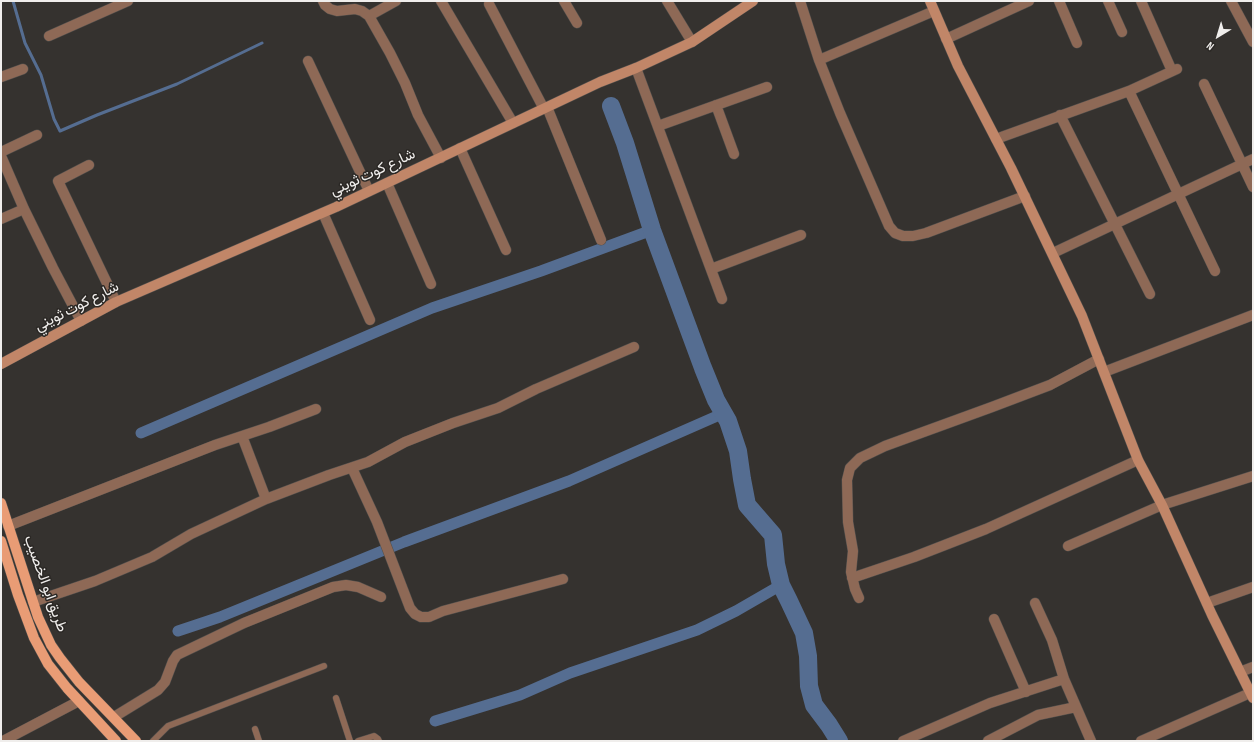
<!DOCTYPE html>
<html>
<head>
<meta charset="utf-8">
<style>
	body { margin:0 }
	#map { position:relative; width:1254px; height:742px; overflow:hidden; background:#35322f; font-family:"Sofia Sans Condensed",sans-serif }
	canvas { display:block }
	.frame { position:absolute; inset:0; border:2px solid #f0eeec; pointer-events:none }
	.north { position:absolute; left:1198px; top:16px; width:40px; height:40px; -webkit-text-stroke:3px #2b2825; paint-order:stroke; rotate:218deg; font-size:11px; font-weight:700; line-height:16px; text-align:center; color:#f0eeec }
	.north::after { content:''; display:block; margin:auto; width:14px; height:18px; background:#f0eeec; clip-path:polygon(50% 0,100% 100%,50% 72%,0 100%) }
</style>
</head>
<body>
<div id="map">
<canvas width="1254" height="742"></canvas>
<div class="frame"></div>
<div class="north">N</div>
</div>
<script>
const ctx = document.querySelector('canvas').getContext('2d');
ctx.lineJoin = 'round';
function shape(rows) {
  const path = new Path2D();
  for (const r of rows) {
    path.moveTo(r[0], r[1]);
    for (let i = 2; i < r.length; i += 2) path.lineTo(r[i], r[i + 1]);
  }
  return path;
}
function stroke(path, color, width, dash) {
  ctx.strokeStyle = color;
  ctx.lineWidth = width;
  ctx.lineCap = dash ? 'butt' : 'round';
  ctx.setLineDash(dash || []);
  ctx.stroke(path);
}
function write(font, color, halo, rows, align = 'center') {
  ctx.font = font + ' "Sofia Sans Condensed",Vazirmatn,sans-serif';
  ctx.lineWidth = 3;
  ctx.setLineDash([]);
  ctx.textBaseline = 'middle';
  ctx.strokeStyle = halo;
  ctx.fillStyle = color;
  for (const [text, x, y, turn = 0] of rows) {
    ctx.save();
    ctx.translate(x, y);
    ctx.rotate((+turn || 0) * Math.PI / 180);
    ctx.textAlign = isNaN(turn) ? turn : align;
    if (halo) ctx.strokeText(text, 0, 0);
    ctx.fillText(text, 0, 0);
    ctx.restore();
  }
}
stroke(shape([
	[13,1,25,43,41,75,54,119,60,131,97,115,177,84,262,43]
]), '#556d91', 3);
stroke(shape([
	[141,433,432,308,541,271,652,230],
	[178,631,220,617,404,542,569,481,724,413],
	[435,721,520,695,570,673,697,630,736,611,781,585]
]), '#556d91', 11);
stroke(shape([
	[611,106,625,143,652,230,703,368,716,400,728,421,738,451,742,479,747,505,773,535,776,564,781,585,789,601,804,633,808,656,809,686,814,705,829,725,839,741]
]), '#556d91', 18);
const lane = shape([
	[336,698,350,741],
	[255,729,259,741],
	[153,741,168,726,324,666],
	[358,741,374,736,378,739,379,741]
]);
const street = shape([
	[323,1,325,5,330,9,337,11,355,9,362,11,369,16,390,53,405,83,418,115,441,158],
	[441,1,513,123],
	[564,1,577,23],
	[667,1,692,42],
	[800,1,819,60,840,113,889,226,895,233,903,236,913,236,926,233,1025,196],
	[1059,1,1077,43],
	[1108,1,1122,32],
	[1141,1,1172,71],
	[1231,1,1253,42],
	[489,4,544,109],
	[369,16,396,1],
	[49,36,128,1],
	[946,39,1029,1],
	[819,60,934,11],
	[308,61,369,191],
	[636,68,722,299],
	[1,77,23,69],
	[1204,84,1253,187],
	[1129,91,1215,271],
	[716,105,734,154],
	[547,107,601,240],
	[1060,115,1150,294],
	[658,126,767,87],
	[996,139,1129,91,1177,69],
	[460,148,506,250],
	[1,152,37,135],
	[1,156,24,209,53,268,81,321],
	[89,165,58,181,116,302],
	[387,183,431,284],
	[323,213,370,320],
	[1,219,24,209],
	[1053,253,1253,159],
	[711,269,801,235],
	[1104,372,1253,315],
	[242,436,266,499],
	[352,468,377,522,410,608,415,614,421,617,429,617,443,611,563,579],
	[8,526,215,445,269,427,316,409],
	[1068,546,1162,505,1253,476],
	[852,578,914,557,986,529,1138,460],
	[859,598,855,589,851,572,853,551,848,522,847,480,850,468,860,458,885,446,992,407,1050,385,1099,359],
	[33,602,95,581,152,557,191,534,266,499,329,475,368,462,405,442,453,423,498,408,536,389,634,347],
	[1035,603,1052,640,1064,679,1091,741],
	[1207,603,1253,587],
	[994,619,1026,692],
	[1240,672,1253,667],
	[114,717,158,690,165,682,173,661,177,655,244,623,333,587,346,585,358,587,381,597],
	[3,741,79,701],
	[903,741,990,703,1064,679],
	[988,741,1038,715,1076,707],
	[1141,741,1250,693]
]);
const secondary = shape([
	[930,1,958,66,1011,168,1082,316,1138,460,1162,505,1212,615,1253,698],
	[1,364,116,302,336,207,600,82,636,68,692,42,753,1]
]);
const primary = shape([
	[1,503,38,617,51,645,60,658,79,682,136,741],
	[1,541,18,595,34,638,48,664,67,688,116,741]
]);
stroke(lane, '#53504d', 7);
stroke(street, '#53504d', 11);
stroke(secondary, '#53504d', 11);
stroke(primary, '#53504d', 11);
stroke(lane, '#8e6956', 6);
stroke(street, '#8e6956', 10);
stroke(secondary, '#c18668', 10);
stroke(primary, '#e99c75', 10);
write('15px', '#f0eeec', '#2b2825', [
	["شارع كوت ثويني",373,173,-25],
	["شارع كوت ثويني",77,307,-27],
	["طريق ابو الخصيب",45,584,70]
]);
</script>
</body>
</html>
